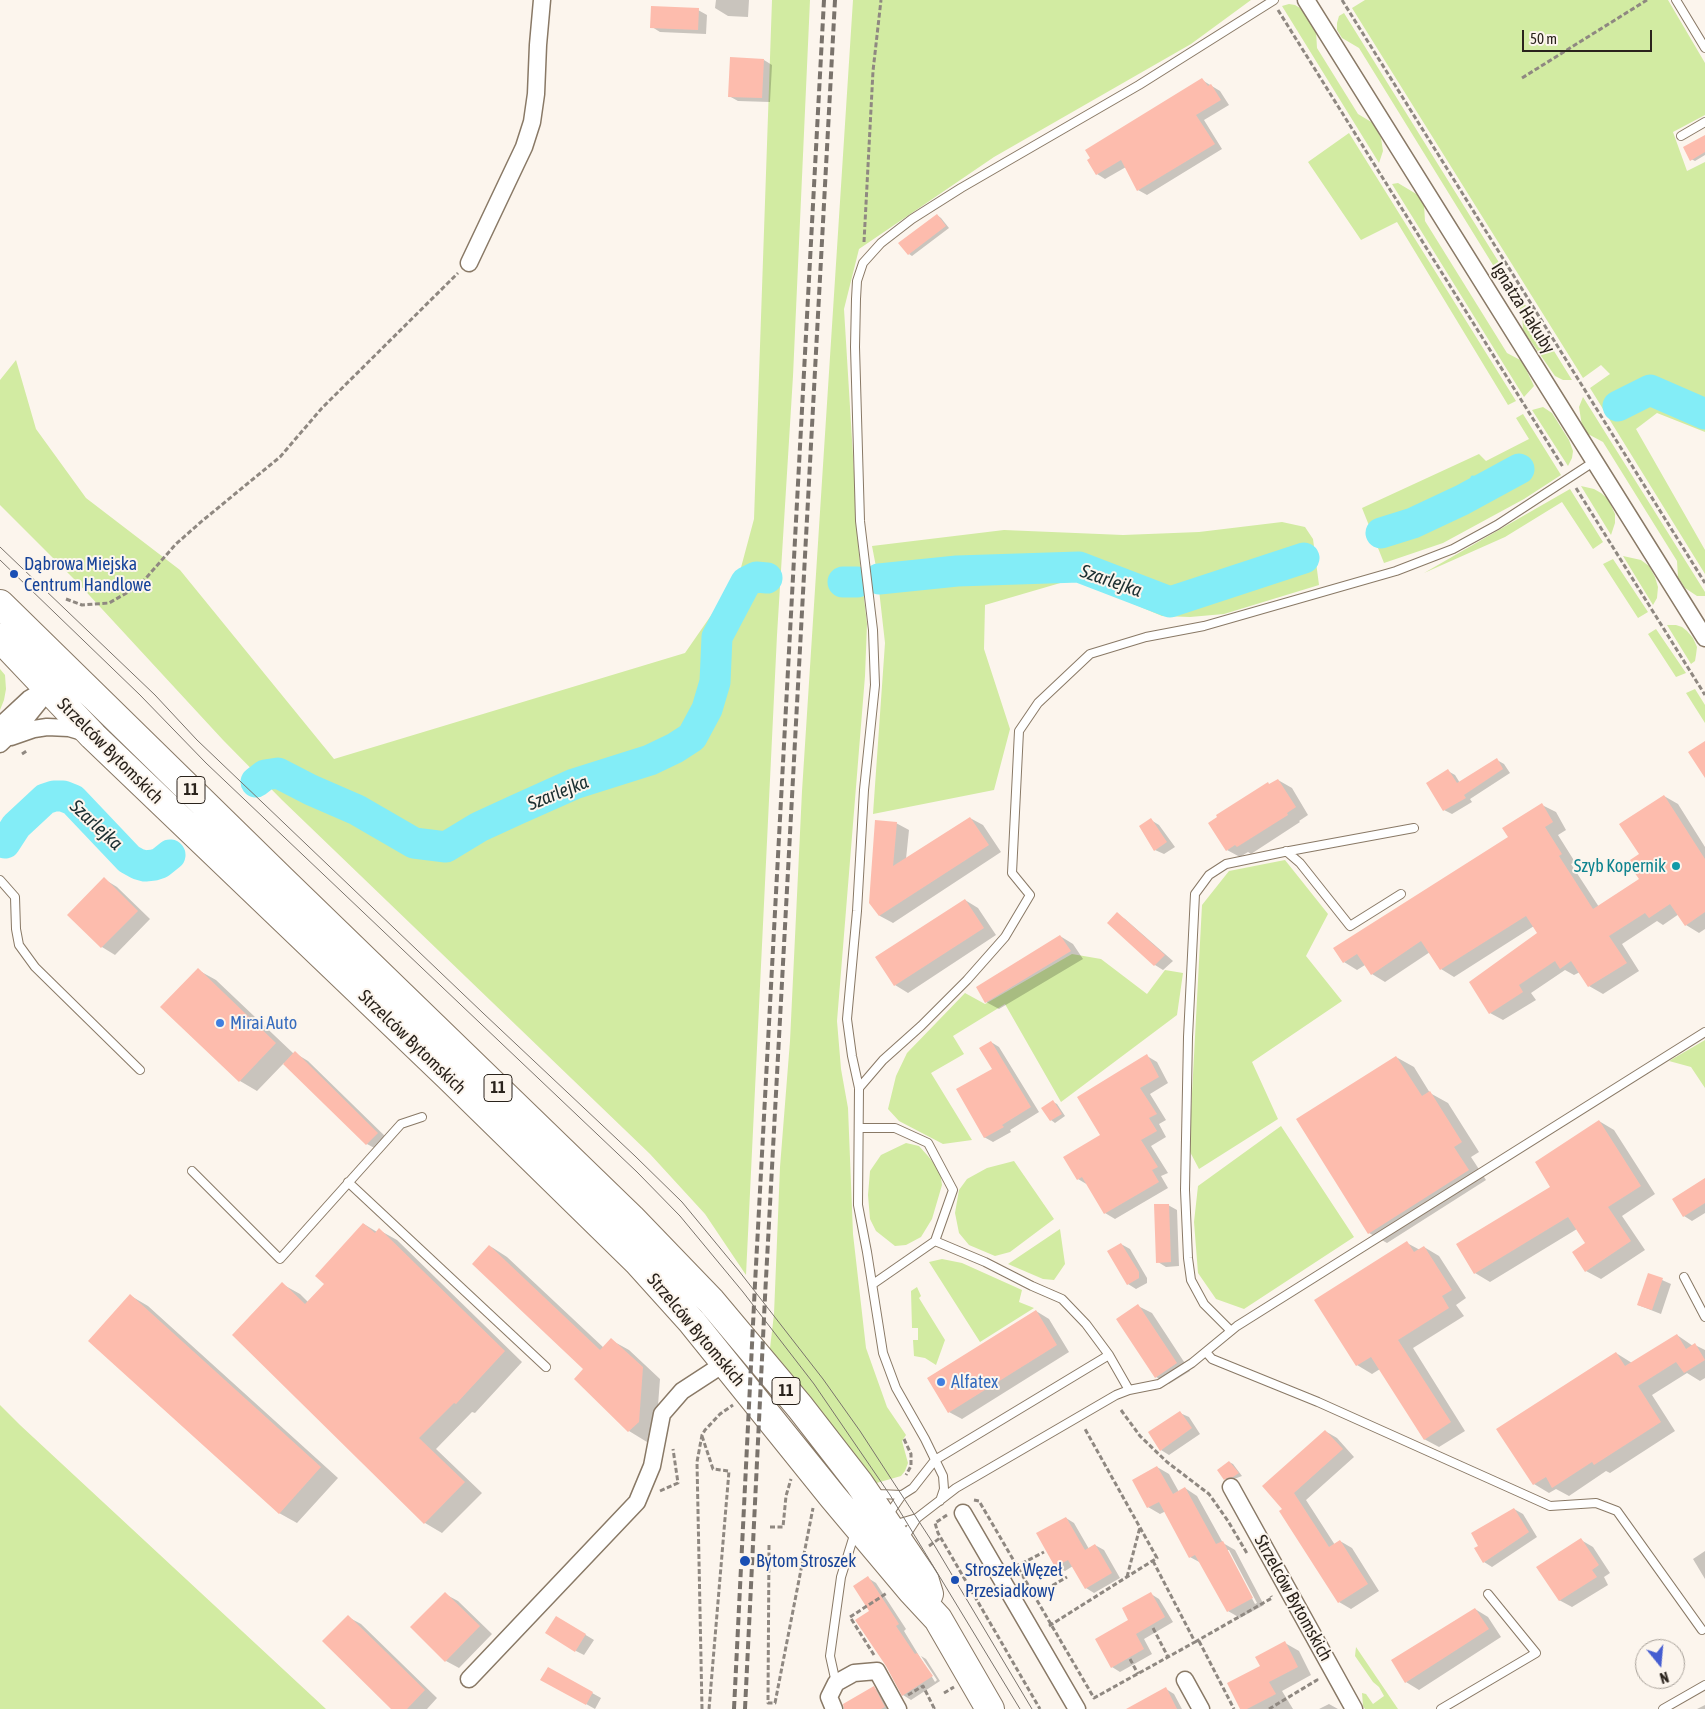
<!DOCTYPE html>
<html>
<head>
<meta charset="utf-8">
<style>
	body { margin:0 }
	#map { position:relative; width:1705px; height:1709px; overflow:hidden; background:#fcf5ed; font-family:"Asap Condensed",sans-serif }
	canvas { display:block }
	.north { position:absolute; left:1635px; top:1639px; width:50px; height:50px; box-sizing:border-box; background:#fcf5ed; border:1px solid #a8a199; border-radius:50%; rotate:163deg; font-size:14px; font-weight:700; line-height:20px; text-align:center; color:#2a231c }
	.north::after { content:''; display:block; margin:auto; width:18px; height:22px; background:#455dd1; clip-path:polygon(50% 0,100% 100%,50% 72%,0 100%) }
	.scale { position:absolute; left:1522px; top:30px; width:130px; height:22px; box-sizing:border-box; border:2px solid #2a231c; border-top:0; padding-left:6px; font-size:15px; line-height:18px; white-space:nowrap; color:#2a231c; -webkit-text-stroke:4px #fcf5ed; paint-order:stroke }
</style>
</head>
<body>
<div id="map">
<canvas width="1705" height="1709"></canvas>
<div class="north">N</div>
<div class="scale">50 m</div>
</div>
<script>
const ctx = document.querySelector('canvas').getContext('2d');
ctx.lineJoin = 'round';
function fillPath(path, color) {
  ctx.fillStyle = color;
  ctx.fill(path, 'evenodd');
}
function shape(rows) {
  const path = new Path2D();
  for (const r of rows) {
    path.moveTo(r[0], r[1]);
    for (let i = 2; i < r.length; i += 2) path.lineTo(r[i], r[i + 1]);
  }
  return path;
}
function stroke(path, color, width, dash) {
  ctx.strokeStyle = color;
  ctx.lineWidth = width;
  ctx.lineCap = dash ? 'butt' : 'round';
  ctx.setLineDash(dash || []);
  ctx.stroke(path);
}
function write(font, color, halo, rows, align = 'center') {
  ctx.font = font + ' "Asap Condensed",sans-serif';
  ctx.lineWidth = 4;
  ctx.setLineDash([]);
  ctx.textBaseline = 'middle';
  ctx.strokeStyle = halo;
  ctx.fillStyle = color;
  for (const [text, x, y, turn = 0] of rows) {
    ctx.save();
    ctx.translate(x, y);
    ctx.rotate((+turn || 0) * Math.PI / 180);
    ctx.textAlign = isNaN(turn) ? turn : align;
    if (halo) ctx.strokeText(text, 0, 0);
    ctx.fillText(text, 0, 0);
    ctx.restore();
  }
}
fillPath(shape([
	[772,0,810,0,793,376,777,635,746,1275,705,1214,650,1154,282,800,223,740,78,583,0,505,0,380,16,360,36,429,86,498,180,570,334,759,685,653,739,575,754,519],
	[853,0,1251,0,1191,44,994,157,859,249,844,309,859,554,867,624,865,676,837,1021,841,1069,848,1108,853,1234,866,1348,887,1407,906,1435,902,1441,908,1463,905,1471,901,1476,873,1484,769,1357,774,1314,780,1167,790,1041,802,791],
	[1365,0,1668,0,1705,63,1705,115,1673,132,1687,171,1705,162,1705,432,1657,413,1636,429,1705,550,1705,574,1590,388,1610,374,1601,365,1583,378,1352,8],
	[1289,4,1295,5,1300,8,1311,21,1316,31,1317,48,1358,114,1373,123,1381,138,1383,151,1379,163,1282,6],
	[1344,13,1572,380,1563,380,1555,376,1523,330,1522,312,1359,48,1342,38,1337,30,1337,23,1339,16],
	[1349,133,1516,401,1508,405,1397,222,1361,240,1308,162],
	[1398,183,1418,195,1424,205,1425,221,1507,353,1522,361,1534,386,1524,397,1392,184],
	[1583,397,1705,592,1705,596,1697,596,1685,588,1678,577,1677,561,1603,442,1588,434,1582,426,1579,407],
	[1543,407,1552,413,1569,440,1573,451,1572,458,1568,466,1532,410],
	[1523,414,1561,475,1524,499,1443,543,1384,563,1362,508,1479,454,1486,461,1529,439,1516,418],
	[1581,486,1594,489,1601,493,1608,499,1615,514,1615,523,1611,535],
	[1570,489,1603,542,1593,549,1562,502,1505,537,1424,573],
	[1282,522,1305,527,1313,539,1319,585,1224,614,1190,617,1162,616,1074,579,985,605,984,649,1010,729,994,790,873,814,885,643,877,572,872,546,1004,530,1123,535,1199,532],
	[1623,556,1641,560,1649,566,1655,577,1658,587,1657,598,1653,605],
	[1613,559,1648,612,1638,618,1603,564],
	[1667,625,1676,625,1682,627,1687,631,1693,638,1697,647,1696,655,1695,661,1691,664],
	[1656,629,1686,673,1676,677,1648,634],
	[0,669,5,675,6,689,4,700,0,710],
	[1695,689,1705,705,1705,723,1686,693],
	[1285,860,1328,914,1306,956,1342,1001,1252,1062,1278,1119,1199,1169,1189,1150,1202,905,1229,871],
	[1072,954,1101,959,1147,994,1165,970,1183,973,1177,1015,1061,1102,1005,1004,953,1036,964,1054,931,1073,972,1140,943,1144,899,1121,888,1109,896,1076,907,1053,965,993,985,1004],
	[1705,1040,1705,1088,1691,1067,1669,1061],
	[1281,1126,1354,1237,1244,1309,1216,1299,1198,1273,1194,1222,1198,1186],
	[906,1143,919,1146,928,1156,940,1171,942,1185,932,1219,921,1237,906,1245,895,1246,876,1231,870,1219,868,1195,870,1171,881,1155],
	[1014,1161,1054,1219,1010,1252,995,1256,969,1245,959,1233,955,1213,959,1190,967,1179,987,1168],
	[1060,1229,1065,1264,1054,1280,1043,1279,1008,1264],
	[942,1259,962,1263,1022,1290,1019,1302,1034,1308,980,1342,929,1262],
	[917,1287,921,1296,919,1298,945,1340,936,1365,925,1358,914,1356,913,1340,918,1340,918,1328,912,1328,911,1291],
	[0,1405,20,1425,326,1709,0,1709],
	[1356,1647,1398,1709,1365,1709,1363,1706,1362,1693,1366,1694,1373,1704,1384,1696,1379,1687,1373,1682,1355,1656]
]), '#d2eba2');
fillPath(shape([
	[716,0,749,0,748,17,728,16,715,8],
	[698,10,707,15,706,34,660,32,652,27],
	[764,60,772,65,770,102,738,101,729,96],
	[1202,80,1220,91,1229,105,1204,120,1222,149,1147,195,1138,190,1126,167,1105,179,1097,174],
	[1705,136,1705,155,1695,161,1691,159],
	[937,215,941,218,949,228,912,256,909,254],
	[1497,760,1504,764,1510,773,1470,799,1472,802,1452,814,1444,810,1448,771,1455,775,1460,783],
	[1278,780,1292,788,1308,815,1299,821,1300,822,1251,854,1248,852,1240,857,1227,850,1270,785],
	[1664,796,1678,804,1705,847,1705,929,1699,933,1686,925,1679,914,1663,925,1657,921,1622,944,1639,971,1603,994,1589,986,1580,972,1574,975,1565,970,1531,993,1536,1000,1503,1020,1490,1013,1539,933,1534,926,1454,977,1441,969,1430,952,1385,982,1372,974,1365,965,1357,970,1344,962,1509,837,1542,805,1556,812,1566,830,1558,835,1575,862,1571,864,1599,907,1641,880,1641,854],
	[970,818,983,825,1001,852,893,923,880,916,871,902,896,823,909,830,906,859],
	[1151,820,1159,825,1175,847,1164,854,1155,850],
	[104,879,117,887,150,919,115,955,102,947,69,915],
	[965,900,978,908,996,935,908,993,895,985,877,957],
	[1117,914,1125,919,1173,961,1163,970,1155,965,1109,923],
	[1060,936,1073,944,1083,959,999,1009,986,1002],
	[198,970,216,980,294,1054,295,1053,308,1061,390,1141,380,1151,367,1144,284,1063,257,1091,240,1081],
	[991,1042,999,1047,1039,1112,1010,1130,1011,1132,993,1142,984,1137,994,1069],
	[1147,1056,1157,1062,1168,1083,1150,1094,1166,1120,1159,1124,1166,1137,1151,1146,1168,1173,1161,1176,1168,1188,1115,1219,1105,1213,1088,1185,1078,1179],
	[1396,1057,1414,1067,1430,1093,1448,1103,1479,1152,1471,1157,1486,1180,1387,1243,1369,1233],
	[1053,1102,1057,1104,1065,1116,1055,1123,1051,1120,1043,1109],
	[1599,1121,1614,1130,1655,1194,1622,1216,1645,1250,1601,1279,1586,1271,1587,1244,1577,1229,1490,1282,1475,1273,1552,1187],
	[1705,1179,1705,1213,1692,1221,1684,1216],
	[1168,1205,1177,1210,1179,1266,1166,1267,1158,1262],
	[364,1224,377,1232,379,1230,397,1240,522,1362,475,1413,472,1412,436,1449,482,1493,442,1533,425,1523,282,1284,300,1294,308,1302,326,1284],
	[1407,1243,1420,1250,1424,1247,1439,1256,1466,1298,1456,1305,1464,1316,1413,1348,1465,1431,1439,1447,1424,1439,1380,1369,1372,1374,1357,1365],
	[1121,1244,1130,1249,1147,1278,1147,1283,1136,1289,1128,1284],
	[490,1246,507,1257,604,1348,611,1340,629,1350,660,1379,656,1432,647,1442,629,1431,576,1379,584,1369],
	[1662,1280,1671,1284,1661,1314,1638,1305],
	[131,1296,148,1306,338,1478,297,1523,279,1513],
	[1138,1306,1152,1313,1190,1371,1169,1384,1156,1377],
	[1036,1311,1049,1319,1069,1352,962,1419,949,1412],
	[1677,1335,1693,1346,1695,1345,1705,1350,1705,1378,1700,1381,1687,1373,1652,1395,1675,1431,1610,1473,1606,1471,1569,1496,1556,1489,1549,1493,1534,1484,1616,1353,1632,1363],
	[1180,1413,1189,1417,1200,1434,1169,1455,1161,1450],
	[1325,1431,1337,1438,1354,1457,1306,1500,1335,1545,1340,1541,1352,1548,1379,1591,1351,1609,1339,1602,1284,1509],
	[1229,1462,1233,1464,1242,1476,1229,1481,1225,1479],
	[1157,1467,1169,1474,1179,1492,1185,1488,1197,1496,1223,1543,1235,1550,1264,1605,1240,1618,1228,1611,1201,1563,1190,1557,1166,1511,1160,1514,1148,1507],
	[1226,1550,1229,1550,1257,1603,1255,1604],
	[1514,1509,1523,1514,1537,1537,1492,1567,1484,1562],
	[1066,1518,1074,1523,1089,1549,1095,1545,1104,1550,1120,1578,1094,1593,1086,1588,1073,1566,1065,1571,1056,1566,1038,1533],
	[1581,1540,1593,1547,1610,1573,1604,1577,1608,1585,1572,1607,1559,1600],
	[1705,1551,1705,1579,1693,1559],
	[868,1578,876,1583,906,1629,904,1631,935,1682,937,1680,921,1656,926,1659,940,1681,911,1700,903,1695,871,1611],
	[445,1594,458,1601,492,1634,459,1668,446,1661],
	[1151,1594,1159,1599,1173,1622,1144,1639,1152,1654,1120,1672,1112,1667,1130,1621],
	[1475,1609,1488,1617,1501,1637,1419,1690,1406,1682],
	[348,1617,361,1624,437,1698,427,1709,393,1709],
	[556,1617,594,1640,584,1655,576,1651],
	[1285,1643,1299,1651,1311,1675,1282,1691,1293,1709,1242,1709,1262,1667],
	[548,1668,601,1698,595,1709,542,1679],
	[874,1688,882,1693,892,1709,844,1709],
	[1166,1689,1174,1694,1182,1709,1133,1709],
	[1329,1704,1338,1709,1319,1709],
	[1705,1705,1705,1709,1697,1709]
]), '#0003');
stroke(shape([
	[1473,478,1475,493]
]), '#83edf7', 5);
stroke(shape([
	[1618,406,1650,390,1705,414],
	[1381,533,1413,523,1462,500,1519,469],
	[879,579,957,571,1079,567,1170,602,1304,558],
	[843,582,857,582],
	[256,782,265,775,278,773,311,790,357,810,414,843,446,847,479,827,516,810,574,784,650,760,675,748,692,737,707,709,715,682,717,637,746,582,756,577,767,578],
	[5,843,16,826,45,799,54,796,63,796,73,800,129,859,138,864,145,866,154,865,160,863,170,855]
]), '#83edf7', 31);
fillPath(shape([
	[651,6,699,8,698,30,650,28],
	[730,57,764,59,762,98,728,97],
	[1202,78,1208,86,1211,84,1221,100,1196,115,1215,144,1137,191,1121,160,1096,175,1087,160,1090,158,1085,150],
	[1705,135,1705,152,1690,161,1683,147],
	[937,214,946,226,908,255,898,243],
	[1705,741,1705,778,1688,752],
	[1497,758,1503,769,1464,795,1466,798,1443,811,1426,783,1448,769,1457,783],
	[1278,779,1296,807,1287,813,1288,815,1237,847,1235,845,1226,851,1208,823,1217,817,1216,815,1268,782,1269,784],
	[1664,795,1705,859,1705,912,1685,926,1670,904,1649,918,1645,913,1609,936,1627,963,1588,987,1571,961,1560,969,1555,961,1519,985,1523,992,1489,1014,1469,982,1537,933,1526,916,1440,970,1421,941,1371,975,1357,954,1343,963,1333,948,1508,837,1502,828,1542,803,1553,822,1545,827,1562,854,1559,856,1593,909,1639,879,1627,862,1639,854,1619,824],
	[970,817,989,845,879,916,869,903,875,820,897,822,893,866],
	[1151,818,1167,842,1154,851,1139,826],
	[104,877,138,911,101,948,67,915],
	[965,899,984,928,894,986,875,957],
	[1117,912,1165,955,1154,966,1107,923],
	[1060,935,1071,951,985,1003,976,987],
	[198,968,276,1043,239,1082,160,1007],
	[991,1041,1031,1107,1002,1125,1004,1127,984,1138,956,1089,992,1069,979,1048],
	[295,1051,378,1133,366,1145,283,1064],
	[1147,1054,1159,1077,1140,1088,1157,1114,1149,1118,1157,1131,1141,1140,1158,1167,1152,1170,1159,1182,1104,1214,1082,1177,1077,1180,1063,1157,1100,1135,1077,1097],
	[1396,1056,1422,1096,1430,1091,1462,1142,1454,1147,1469,1170,1368,1234,1296,1119],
	[1053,1100,1062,1114,1050,1121,1041,1108],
	[1599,1120,1641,1186,1608,1207,1631,1241,1585,1272,1572,1252,1585,1243,1568,1217,1474,1274,1456,1244,1550,1187,1535,1162],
	[1705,1178,1705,1203,1683,1217,1672,1199],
	[1154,1204,1169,1204,1171,1262,1156,1263],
	[363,1223,375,1233,379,1228,505,1351,456,1404,454,1403,419,1438,465,1482,424,1524,232,1335,282,1282,305,1304,324,1284,315,1276],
	[1407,1241,1414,1252,1424,1246,1452,1290,1442,1296,1449,1308,1398,1340,1451,1422,1424,1440,1371,1357,1356,1366,1314,1300],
	[1121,1243,1139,1272,1139,1278,1127,1285,1107,1251],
	[489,1245,600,1350,611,1338,643,1367,639,1422,628,1432,574,1379,583,1369,472,1264],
	[1648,1273,1663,1278,1652,1310,1637,1305],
	[130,1294,321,1467,279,1514,88,1341],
	[1138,1304,1177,1363,1155,1378,1116,1319],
	[1036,1310,1057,1345,948,1413,927,1378],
	[1677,1334,1686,1349,1695,1343,1705,1360,1684,1373,1676,1362,1638,1386,1661,1422,1594,1465,1592,1462,1552,1488,1546,1477,1533,1485,1496,1429,1616,1352,1625,1366],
	[1180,1411,1192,1428,1160,1451,1148,1432],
	[1325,1430,1343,1449,1294,1493,1329,1547,1340,1540,1368,1584,1338,1603,1279,1511,1282,1509,1262,1486],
	[1229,1461,1239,1473,1233,1477,1227,1478,1224,1480,1217,1470],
	[1157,1466,1173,1494,1185,1487,1216,1544,1223,1541,1253,1598,1227,1612,1195,1555,1189,1558,1159,1502,1147,1508,1132,1480],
	[1514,1508,1529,1532,1483,1563,1474,1548,1478,1546,1471,1533],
	[1066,1517,1085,1550,1095,1544,1112,1573,1085,1589,1068,1560,1055,1567,1036,1533],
	[1581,1538,1599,1565,1592,1570,1597,1577,1559,1601,1536,1567],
	[868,1576,899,1624,896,1626,915,1654,917,1653,933,1676,902,1696,886,1666,855,1620,869,1611,853,1586],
	[445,1592,480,1626,445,1662,410,1627],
	[1151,1592,1165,1617,1136,1634,1144,1649,1111,1668,1095,1639,1128,1620,1122,1608],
	[1475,1608,1489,1629,1405,1683,1391,1660],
	[348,1615,425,1690,407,1709,391,1709,322,1641],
	[556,1616,586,1634,575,1652,545,1633],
	[1285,1641,1298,1667,1269,1682,1276,1694,1247,1709,1240,1709,1227,1683,1260,1666,1255,1657],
	[548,1667,593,1692,586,1705,540,1680],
	[874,1686,885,1707,881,1709,844,1709,843,1704],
	[1166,1687,1177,1709,1126,1709]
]), '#fdbcad');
const service = shape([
	[1676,0,1705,48],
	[1681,136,1705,122],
	[1286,851,1300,863,1350,926,1401,894],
	[0,880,15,897,16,929,19,945,35,967,140,1070],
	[859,1088,883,1060,921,1026,967,980,1005,937,1030,895,1012,873,1019,731,1038,703,1090,654,1146,637,1204,626,1396,571,1453,549,1497,525,1595,461],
	[859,1128,895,1128,928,1143,953,1190,935,1241],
	[192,1171,280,1259,401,1124,422,1117],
	[348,1182,546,1367],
	[1684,1277,1705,1317],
	[873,1284,935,1241,985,1262,1032,1286,1062,1299,1086,1324,1109,1355,1129,1390],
	[1231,1331,1204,1304,1191,1280,1188,1258,1185,1190,1188,1037,1195,894,1209,875,1226,864,1284,852,1414,828],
	[1206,1352,1212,1359,1318,1402,1550,1506,1596,1503,1617,1511,1702,1630],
	[875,1492,879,1494,902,1495],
	[940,1501,944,1489,943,1476,925,1439,896,1388,883,1353,867,1252,858,1205,859,1088,852,1056,847,1019,857,911,864,790,875,685,873,630,860,521,855,347,856,299,857,281,863,263,881,243,912,219,961,188,1139,85,1274,0],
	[889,1518,891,1511,902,1495,913,1488,935,1460,1109,1355],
	[893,1523,900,1523,917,1518,956,1488,1116,1395,1129,1390,1159,1384,1192,1363,1237,1326,1705,1032],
	[906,1540,906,1535,917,1518],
	[836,1683,830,1656,841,1577,855,1532],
	[1441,1709,1536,1653,1488,1594],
	[1663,1709,1705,1685]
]);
const minor = shape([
	[1306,0,1705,638],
	[469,263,524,147,532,122,536,94,538,45,542,0],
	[0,726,29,699,41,692],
	[11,737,34,729,47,727,69,728,86,733],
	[0,744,22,723,43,697,49,682],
	[1231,1487,1354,1709],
	[963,1513,1077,1709],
	[469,1679,637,1502,652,1466,662,1414,682,1391,725,1363],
	[1185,1680,1201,1709],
	[834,1709,829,1697,836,1683,854,1673,877,1671,898,1709]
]);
const trunk = shape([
	[0,604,281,879,631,1218,711,1301,800,1407,859,1483,920,1573,925,1581,929,1594],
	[0,638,93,736,449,1077,637,1261,692,1322,833,1497,912,1591,938,1619,990,1709]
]);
stroke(service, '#897966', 10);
stroke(minor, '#897966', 19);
stroke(trunk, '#897966', 30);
stroke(shape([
	[1342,0,1705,583],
	[1278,10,1563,467],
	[1522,78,1647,0],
	[864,242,873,71,881,0],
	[1576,488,1705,695],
	[66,599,82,605,109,603,139,586,176,544,202,521,280,457,322,408,458,273],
	[22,754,28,750],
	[1121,1410,1140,1436,1167,1462,1209,1494,1228,1521,1248,1555],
	[702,1436,713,1469,728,1471],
	[904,1439,911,1454,911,1466,906,1475],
	[660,1491,678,1483,673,1449],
	[974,1500,979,1501,1094,1698,1195,1642,1153,1561],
	[947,1515,935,1523,938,1533,1040,1709],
	[770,1527,783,1527,786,1496,791,1479],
	[769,1545,768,1703,775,1703,813,1508],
	[929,1546,940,1538],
	[1015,1567,1044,1552],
	[1127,1577,1140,1527],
	[1033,1597,1067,1577],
	[1049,1626,1157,1558,1085,1429],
	[1153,1628,1168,1657],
	[1199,1641,1234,1709],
	[1195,1642,1272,1598,1271,1596],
	[874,1655,850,1617,887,1593],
	[1130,1659,1138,1674],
	[944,1693,954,1687],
	[908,1695,923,1686,934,1708,932,1709],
	[702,1709,697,1462,702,1435,705,1430,720,1414,733,1405],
	[709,1709,729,1471],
	[1269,1709,1317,1680,1316,1677]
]), '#8f8881', 3, [5, 2.5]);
stroke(service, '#fff', 8);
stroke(minor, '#fff', 16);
stroke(trunk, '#fff', 28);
stroke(shape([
	[0,547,155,695,197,740,483,1013,635,1156,682,1202,739,1271,823,1379,860,1431,933,1543,1032,1709],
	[0,560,140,695,206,763,637,1172,680,1216,743,1292,814,1384,890,1495,1020,1709]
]), '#7a736c', 1);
stroke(shape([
	[734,1709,755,1284,824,0],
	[745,1709,765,1297,835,0]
]), '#7a736c', 4, [8, 4]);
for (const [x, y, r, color] of [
	[14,574,5,"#1a4fb4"],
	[1676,866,5,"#0f9aa8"],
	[220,1023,5,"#3f7fe0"],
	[941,1382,5,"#3f7fe0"],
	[745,1561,6,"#1a4fb4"],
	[955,1580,5,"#1a4fb4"]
]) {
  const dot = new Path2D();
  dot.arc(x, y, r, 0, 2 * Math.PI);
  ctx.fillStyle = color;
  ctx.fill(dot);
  stroke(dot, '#fcf5ed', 2);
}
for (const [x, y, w] of [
	[191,790,28],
	[498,1088,28],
	[786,1391,28]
]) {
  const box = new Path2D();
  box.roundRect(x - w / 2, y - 13.5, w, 27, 4);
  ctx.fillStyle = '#fcf5ed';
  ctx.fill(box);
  stroke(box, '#2a231c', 1);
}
write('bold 16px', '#2a231c', null, [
	["11",191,790],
	["11",498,1088],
	["11",786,1391]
]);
write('18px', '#2a231c', '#fcf5ed', [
	["Ignatza Hakuby",1523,308,58],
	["Strzelców Bytomskich",110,751,45],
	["Strzelców Bytomskich",412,1042,44],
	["Strzelców Bytomskich",696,1330,50],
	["Strzelców Bytomskich",1293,1598,61]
]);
write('18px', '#164399', '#fcf5ed', [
	["Dąbrowa Miejska",24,564],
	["Centrum Handlowe",24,585],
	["Bytom Stroszek",756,1561],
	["Stroszek Węzeł",965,1570],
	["Przesiadkowy",965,1591]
], 'left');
write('18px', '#0d838f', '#fcf5ed', [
	["Szyb Kopernik",1666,866]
], 'right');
write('18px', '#366cbe', '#fcf5ed', [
	["Mirai Auto",230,1023],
	["Alfatex",951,1382]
], 'left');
write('italic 19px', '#1a2e30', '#fcf5ed', [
	["Szarlejka",1111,581,19],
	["Szarlejka",558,793,-22],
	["Szarlejka",96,825,43]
]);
</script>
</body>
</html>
